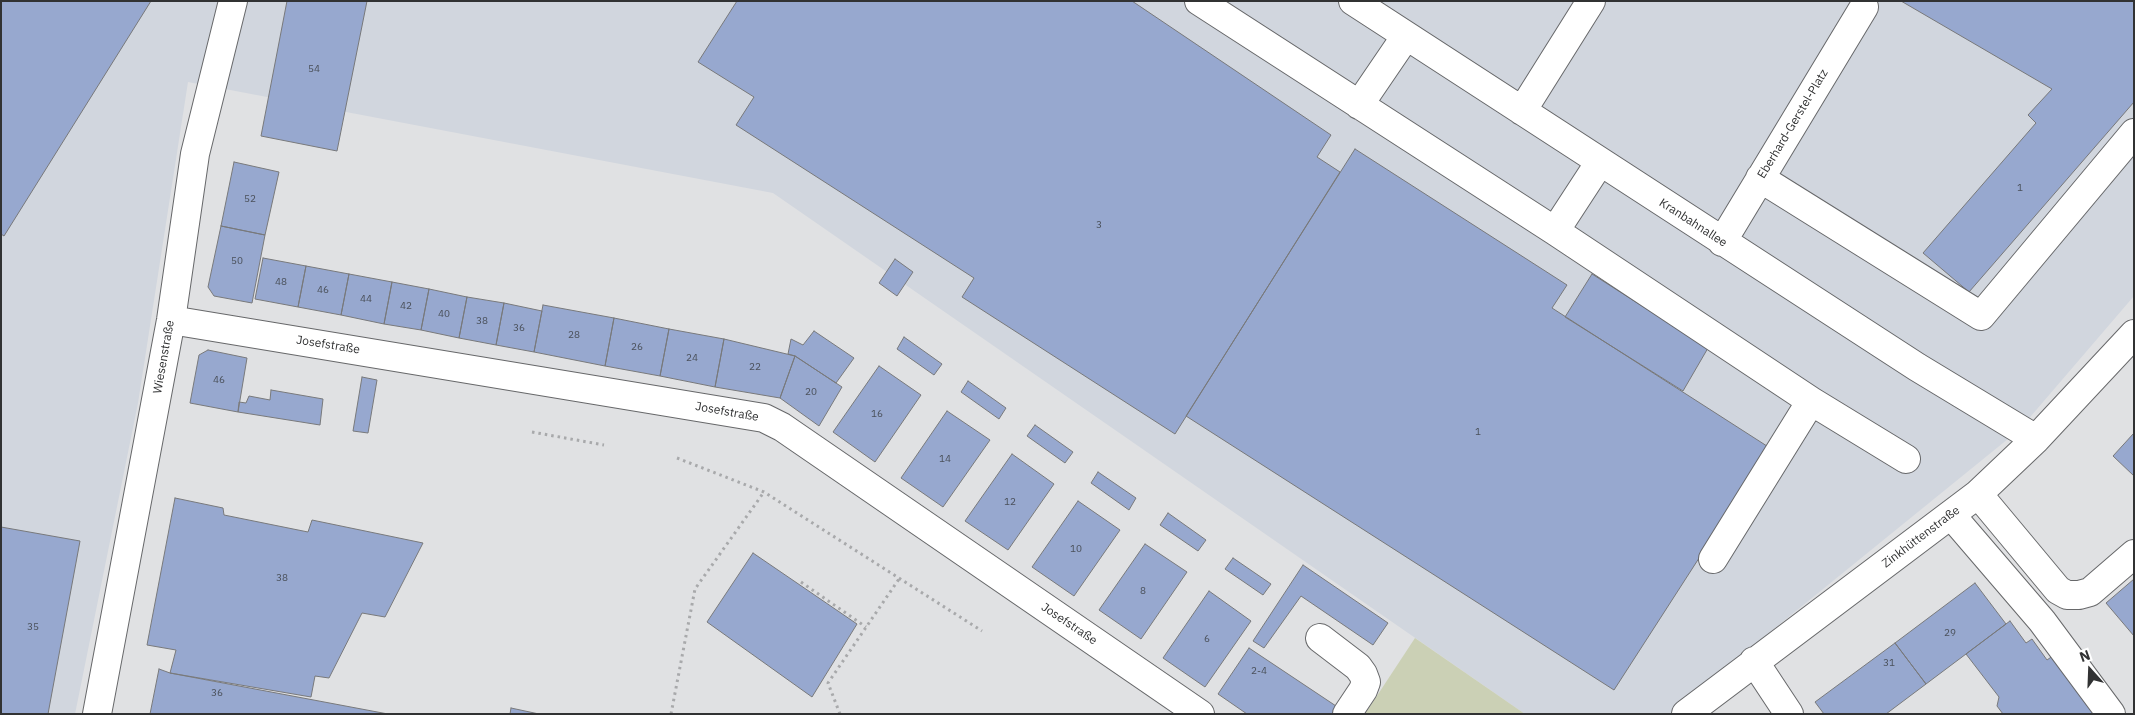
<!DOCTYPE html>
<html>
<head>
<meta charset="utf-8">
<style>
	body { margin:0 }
	#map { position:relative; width:2135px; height:715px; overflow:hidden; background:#e0e1e3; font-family:"IBM Plex Sans",sans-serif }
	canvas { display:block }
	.frame { position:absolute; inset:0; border:2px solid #313233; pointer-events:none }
	.north { position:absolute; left:2065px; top:645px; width:50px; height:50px; -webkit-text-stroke:4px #fff; paint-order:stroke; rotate:340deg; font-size:14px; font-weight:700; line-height:20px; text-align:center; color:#313233 }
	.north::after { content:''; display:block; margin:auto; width:18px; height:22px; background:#313233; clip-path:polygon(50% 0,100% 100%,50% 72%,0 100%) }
</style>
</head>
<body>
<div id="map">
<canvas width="2135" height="715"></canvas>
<div class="frame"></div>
<div class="north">N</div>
</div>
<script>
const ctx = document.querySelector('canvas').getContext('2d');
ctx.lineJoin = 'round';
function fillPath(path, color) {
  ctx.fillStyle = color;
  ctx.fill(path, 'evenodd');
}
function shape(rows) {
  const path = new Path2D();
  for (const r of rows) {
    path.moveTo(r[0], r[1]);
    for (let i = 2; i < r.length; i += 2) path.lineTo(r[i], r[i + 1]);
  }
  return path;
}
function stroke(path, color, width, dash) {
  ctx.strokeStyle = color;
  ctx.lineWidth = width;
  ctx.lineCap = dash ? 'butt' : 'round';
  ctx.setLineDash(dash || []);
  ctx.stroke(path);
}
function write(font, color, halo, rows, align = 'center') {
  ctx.font = font + ' "IBM Plex Sans",sans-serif';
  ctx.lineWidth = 4;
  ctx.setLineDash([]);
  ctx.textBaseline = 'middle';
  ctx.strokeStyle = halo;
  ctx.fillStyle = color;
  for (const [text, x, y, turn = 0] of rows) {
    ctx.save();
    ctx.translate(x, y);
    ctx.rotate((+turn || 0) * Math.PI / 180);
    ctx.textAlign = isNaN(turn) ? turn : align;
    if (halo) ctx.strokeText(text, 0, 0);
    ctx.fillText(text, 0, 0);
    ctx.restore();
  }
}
fillPath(shape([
	[1,1,2134,1,2134,296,2019,430,1669,714,1525,714,773,193,188,82,138,403,75,714,1,714]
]), '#d1d6de');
fillPath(shape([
	[1415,638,1525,714,1365,714]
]), '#cbd0b5');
const building = shape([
	[1,1,151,1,4,236,1,234,1,1],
	[287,1,367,1,337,151,261,136,287,1],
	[737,1,1132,1,1331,135,1317,157,1340,172,1175,434,962,297,974,278,736,125,754,97,698,62,737,1],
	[1901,1,2134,1,2134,102,1969,292,1923,253,2036,123,2028,115,2052,89,1901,1],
	[1355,149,1567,285,1552,308,1770,448,1614,690,1186,416,1355,149],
	[234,162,279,172,265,235,221,226,234,162],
	[221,226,265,235,252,303,214,296,208,287,221,226],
	[263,258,306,266,298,307,255,299,263,258],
	[895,259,913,272,897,296,879,283,895,259],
	[306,266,349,274,341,315,298,307,306,266],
	[349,274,392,282,384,324,341,315,349,274],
	[1592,274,1708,348,1683,391,1565,317,1592,274],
	[392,282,429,289,421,330,384,324,392,282],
	[429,289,467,297,459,338,421,330,429,289],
	[467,297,504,303,496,345,459,338,467,297],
	[504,303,542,311,534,352,496,345,504,303],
	[543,305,614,318,605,366,534,352,543,305],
	[614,318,669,329,660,376,605,366,614,318],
	[669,329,724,339,715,387,660,376,669,329],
	[814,331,854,358,836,383,795,356,788,354,791,339,803,345,814,331],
	[904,337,942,364,934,375,897,349,904,337],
	[724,339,795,356,780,398,715,387,724,339],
	[208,350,247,358,238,412,190,403,199,355,208,350],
	[795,356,842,387,819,426,780,398,795,356],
	[879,366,921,395,875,462,833,432,879,366],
	[362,377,377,380,368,433,353,431,362,377],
	[968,381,1006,408,999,419,961,392,968,381],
	[271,390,323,399,320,425,238,412,239,402,246,403,249,396,270,400,271,390],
	[947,411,990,440,943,507,901,478,947,411],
	[1035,425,1073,452,1065,463,1027,436,1035,425],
	[2134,433,2134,476,2113,456,2134,433],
	[1012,454,1054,484,1008,550,965,521,1012,454],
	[1098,472,1136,498,1129,510,1091,483,1098,472],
	[175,498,223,508,224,515,308,532,312,520,423,543,385,617,362,613,329,678,315,676,311,697,170,673,176,650,147,645,175,498],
	[1078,501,1120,530,1074,596,1032,567,1078,501],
	[1168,513,1206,540,1198,551,1160,525,1168,513],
	[1,527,80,541,48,714,1,714,1,527],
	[1145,544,1187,572,1141,639,1099,610,1145,544],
	[753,553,857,624,812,697,707,622,753,553],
	[1233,558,1271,584,1263,595,1225,569,1233,558],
	[1303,565,1388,623,1373,645,1301,596,1264,648,1253,641,1303,565],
	[2134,579,2134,636,2106,603,2134,579],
	[1975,583,2006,624,1926,684,1895,643,1975,583],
	[1209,591,1251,621,1205,687,1163,658,1209,591],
	[2010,621,2026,643,2032,639,2047,660,2054,655,2098,714,2003,714,1997,706,1999,697,1966,654,2010,621],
	[1895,643,1926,684,1886,714,1824,714,1815,702,1895,643],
	[1249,648,1339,708,1335,714,1247,714,1218,694,1249,648],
	[159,669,170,673,388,714,150,714,159,669],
	[511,708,539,714,510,714,511,708]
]);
fillPath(building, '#97a8cf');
stroke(building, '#78797b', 1);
const minor = shape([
	[1199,1,1555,231,1811,401,1713,559],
	[1353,1,1917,367,2036,439],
	[1359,105,1406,36],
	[1522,111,1591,1],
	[1760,178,1981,316,2134,133],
	[1555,231,1600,162],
	[1722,242,1864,7],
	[171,320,764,418,782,427,1200,714],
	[1811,401,1906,459],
	[1978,494,2058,590,2067,595,2079,595,2090,592,2134,554],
	[1951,515,2042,621,2111,714],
	[1320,638,1358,667,1363,674,1366,682,1363,690,1347,714],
	[1754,661,1789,714],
	[97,714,171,320,195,154,233,1],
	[1686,714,1978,494,2036,439,2134,334]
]);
stroke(minor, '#67686a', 30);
stroke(shape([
	[532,432,604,445],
	[677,458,764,492,982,631],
	[801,582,866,627],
	[671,714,695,589,764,492],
	[840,714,828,683,899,579]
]), '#a8a9ab', 3, [2.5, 4]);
stroke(minor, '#fff', 28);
write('10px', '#4a505a', null, [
	["54",314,69],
	["1",2020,188],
	["52",250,199],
	["3",1099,225],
	["50",237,261],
	["48",281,282],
	["46",323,290],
	["44",366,299],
	["42",406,306],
	["40",444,314],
	["38",482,321],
	["36",519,328],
	["28",574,335],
	["26",637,347],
	["24",692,358],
	["22",755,367],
	["46",219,380],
	["20",811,392],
	["16",877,414],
	["1",1478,432],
	["14",945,459],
	["12",1010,502],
	["10",1076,549],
	["38",282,578],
	["8",1143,591],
	["35",33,627],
	["29",1950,633],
	["6",1207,639],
	["31",1889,663],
	["2-4",1259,671],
	["36",217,693]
]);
write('12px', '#313233', '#fff', [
	["Eberhard-Gerstel-Platz",1793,124,-59],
	["Kranbahnallee",1693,223,33],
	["Josefstraße",328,345,9],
	["Wiesenstraße",164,357,-80],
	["Josefstraße",727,412,10],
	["Zinkhüttenstraße",1921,537,-37],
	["Josefstraße",1069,624,34]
]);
</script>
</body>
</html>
